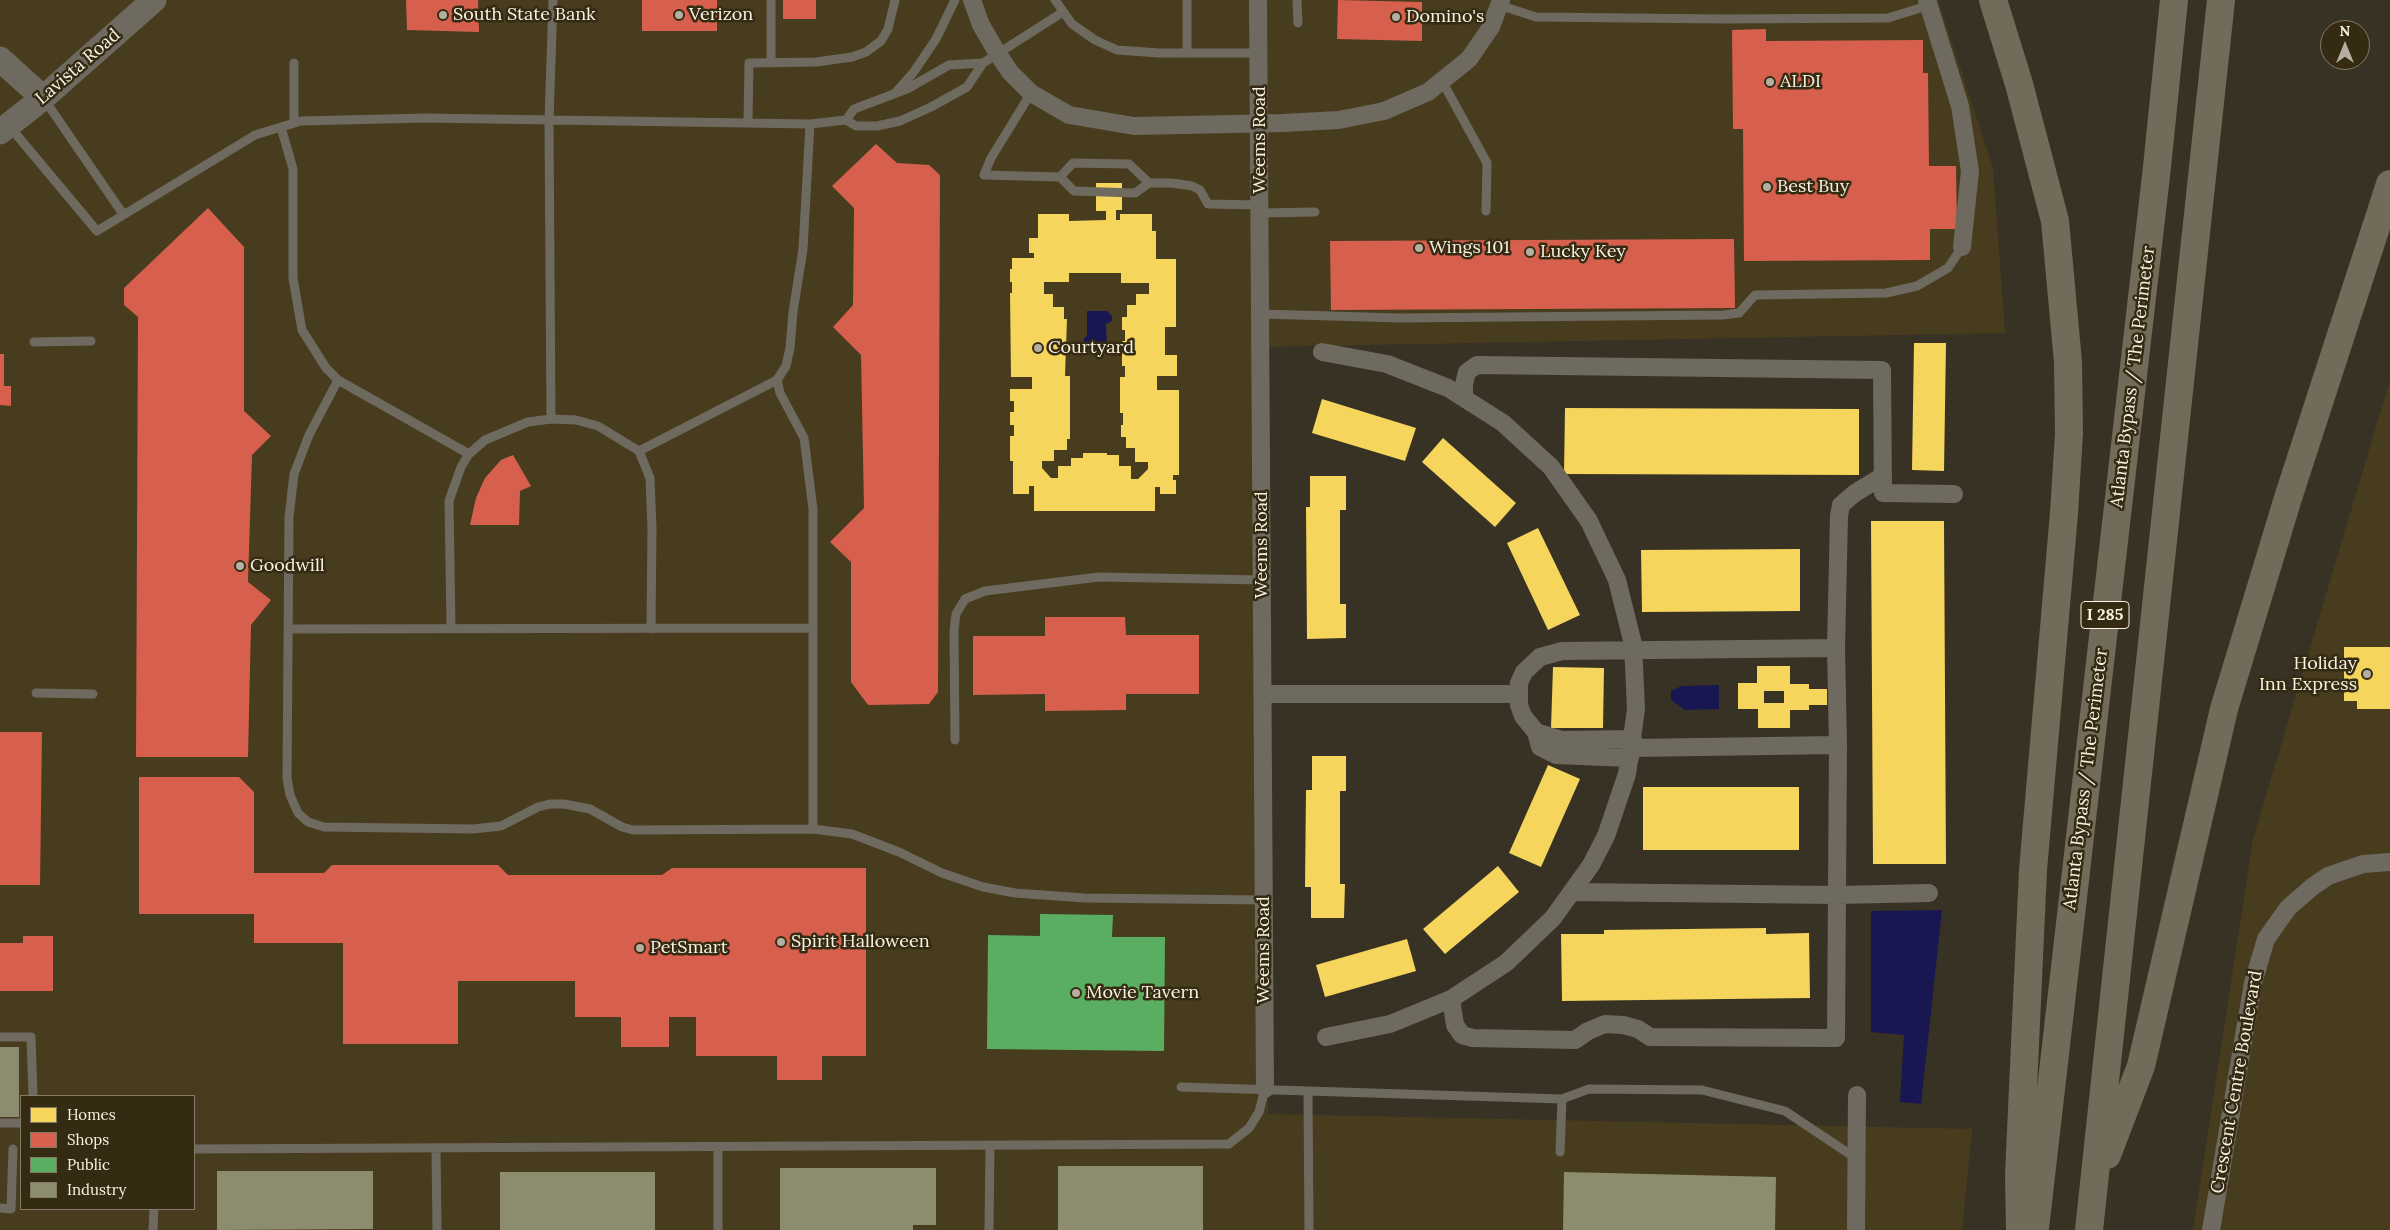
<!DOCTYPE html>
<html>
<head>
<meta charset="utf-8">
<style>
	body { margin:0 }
	#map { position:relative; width:2390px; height:1230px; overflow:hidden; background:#383225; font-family:Lora,serif }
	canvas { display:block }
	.legend { position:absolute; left:20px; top:1095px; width:175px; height:115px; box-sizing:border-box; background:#352b13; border:1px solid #837b67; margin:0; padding:6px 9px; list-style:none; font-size:15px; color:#f9f2e4 }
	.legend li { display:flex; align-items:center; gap:10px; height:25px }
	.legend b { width:25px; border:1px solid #837b67 }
	.north { position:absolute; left:2320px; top:20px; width:50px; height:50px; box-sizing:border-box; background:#352b13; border:1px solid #837b67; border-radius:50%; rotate:0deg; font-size:14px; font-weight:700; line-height:20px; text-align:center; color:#f9f2e4 }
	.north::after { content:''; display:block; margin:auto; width:18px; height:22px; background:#b5afa1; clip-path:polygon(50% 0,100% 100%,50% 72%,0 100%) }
</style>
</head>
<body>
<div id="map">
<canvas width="2390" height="1230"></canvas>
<ul class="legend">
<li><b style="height:14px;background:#f6d55c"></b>Homes</li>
<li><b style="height:14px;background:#d6604d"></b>Shops</li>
<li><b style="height:14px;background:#5aae61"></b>Public</li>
<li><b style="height:14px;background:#8c8c6e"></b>Industry</li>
</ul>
<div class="north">N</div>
</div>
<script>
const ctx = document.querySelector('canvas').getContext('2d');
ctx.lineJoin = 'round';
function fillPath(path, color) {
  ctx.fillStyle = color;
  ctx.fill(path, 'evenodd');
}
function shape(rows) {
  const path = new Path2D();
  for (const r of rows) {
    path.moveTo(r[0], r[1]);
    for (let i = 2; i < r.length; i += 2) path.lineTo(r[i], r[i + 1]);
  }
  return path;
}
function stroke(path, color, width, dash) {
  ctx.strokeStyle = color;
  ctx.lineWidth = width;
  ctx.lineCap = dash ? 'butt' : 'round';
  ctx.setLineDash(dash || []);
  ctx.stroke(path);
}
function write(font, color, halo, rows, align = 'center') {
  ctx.font = font + ' Lora,serif';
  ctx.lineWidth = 5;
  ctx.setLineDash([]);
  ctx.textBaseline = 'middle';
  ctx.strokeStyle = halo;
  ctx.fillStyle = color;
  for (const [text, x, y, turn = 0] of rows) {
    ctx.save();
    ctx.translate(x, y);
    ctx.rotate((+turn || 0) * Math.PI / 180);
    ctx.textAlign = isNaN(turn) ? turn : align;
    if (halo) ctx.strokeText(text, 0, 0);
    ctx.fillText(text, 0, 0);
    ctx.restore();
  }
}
fillPath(shape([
	[0,0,1938,0,1993,168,2005,333,1259,347,1268,1114,1972,1129,1962,1230,0,1230],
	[21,1096,194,1096,194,1209,21,1209],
	[2390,380,2390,1230,2193,1230,2253,839]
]), '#483c1e');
fillPath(shape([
	[1087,311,1107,311,1112,316,1112,321,1106,324,1107,348,1088,349,1084,344,1084,338,1087,336],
	[1719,685,1719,709,1685,710,1671,700,1671,691,1681,686],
	[1942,910,1921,1104,1900,1102,1904,1035,1871,1032,1871,911]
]), '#191751');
fillPath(shape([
	[1096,183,1122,183,1122,210,1116,210,1116,220,1120,220,1120,214,1152,214,1152,231,1156,231,1156,259,1176,259,1176,327,1165,327,1165,355,1177,355,1177,376,1157,376,1157,390,1179,390,1179,475,1173,475,1173,480,1176,480,1176,494,1160,494,1160,487,1155,487,1155,511,1034,511,1034,486,1029,486,1029,494,1013,494,1013,461,1010,461,1010,436,1014,436,1014,425,1010,425,1010,412,1014,412,1014,401,1010,401,1010,389,1032,389,1032,377,1011,377,1010,293,1012,293,1012,282,1010,282,1010,269,1012,269,1012,258,1034,258,1034,253,1029,253,1029,238,1038,238,1038,214,1069,214,1069,221,1106,220,1106,211,1096,211],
	[1069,273,1121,273,1121,283,1149,283,1149,294,1136,294,1136,305,1127,305,1127,317,1122,317,1122,330,1125,330,1125,341,1122,341,1122,366,1125,366,1125,377,1120,377,1120,413,1123,413,1123,425,1121,425,1121,437,1126,437,1126,448,1135,448,1135,462,1148,462,1148,469,1138,479,1131,479,1131,466,1119,466,1119,455,1107,455,1107,453,1083,453,1083,458,1071,458,1071,466,1058,466,1058,478,1051,478,1042,468,1042,461,1054,461,1054,450,1067,450,1067,439,1070,439,1070,376,1065,376,1067,319,1064,319,1064,307,1053,307,1053,294,1044,294,1044,282,1069,282],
	[1914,343,1946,343,1944,471,1912,470],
	[1322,399,1416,428,1405,461,1312,433],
	[1565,408,1859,409,1859,475,1564,474],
	[1443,438,1516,503,1495,527,1422,462],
	[1310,476,1346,476,1346,510,1340,510,1340,604,1346,604,1346,638,1307,639,1306,507,1310,507],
	[1871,521,1944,521,1946,864,1873,864],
	[1538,528,1580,615,1548,630,1507,543],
	[1800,549,1800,611,1642,612,1641,550],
	[2344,647,2390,647,2390,709,2357,709,2357,701,2344,701],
	[1757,666,1790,666,1790,684,1809,684,1809,689,1827,689,1827,705,1809,705,1809,710,1790,710,1790,728,1758,728,1758,709,1738,709,1738,683,1757,683],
	[1764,691,1784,691,1784,703,1764,703],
	[1553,667,1604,668,1603,728,1551,728],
	[1312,756,1346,756,1346,791,1340,791,1340,884,1345,884,1344,918,1311,918,1311,887,1305,887,1306,790,1312,790],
	[1548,765,1580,779,1541,867,1509,853],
	[1643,787,1799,787,1799,850,1643,850],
	[1498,866,1519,892,1445,954,1423,929],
	[1766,928,1766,934,1809,933,1810,998,1562,1001,1561,934,1604,934,1604,930],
	[1407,939,1416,971,1325,997,1316,965]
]), '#f6d55c');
fillPath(shape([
	[406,0,478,0,479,32,407,30],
	[642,0,717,0,717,31,642,31],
	[783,0,816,0,816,19,783,19],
	[1338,0,1422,2,1422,41,1337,39],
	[1766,29,1766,41,1923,40,1923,73,1928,73,1929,166,1956,166,1957,229,1930,229,1930,260,1744,261,1743,129,1733,129,1732,30],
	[876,144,897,163,929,165,940,175,938,692,929,704,868,705,851,682,851,562,830,542,864,508,861,355,833,327,853,305,854,208,832,186],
	[208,208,244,247,244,411,271,436,252,455,248,582,271,600,251,625,248,757,136,757,138,317,124,305,124,288],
	[1729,239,1734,239,1735,308,1331,310,1330,241],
	[0,354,4,354,4,386,11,386,11,406,0,405],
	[513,455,531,486,520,491,519,525,470,525,476,498,485,478,501,460],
	[1045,617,1125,617,1126,635,1199,635,1199,694,1126,694,1126,710,1045,711,1045,694,973,695,973,636,1045,636],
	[0,732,42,732,40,885,0,885],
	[139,777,239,777,254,792,254,873,324,873,332,865,498,865,508,875,662,875,672,868,866,868,866,1056,822,1056,822,1080,777,1080,777,1056,696,1056,696,1017,669,1017,669,1047,621,1047,621,1017,575,1017,575,981,458,981,458,1044,343,1044,343,943,254,943,254,914,139,914],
	[23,936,53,936,53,991,0,991,0,943,23,943]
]), '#d6604d');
fillPath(shape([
	[1040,914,1113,915,1112,937,1165,937,1164,1051,987,1049,988,935,1040,936]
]), '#5aae61');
fillPath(shape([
	[0,1047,19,1047,19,1117,0,1117],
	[1058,1166,1203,1166,1203,1230,1058,1230],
	[780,1168,936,1168,936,1225,913,1225,913,1230,780,1230],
	[217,1171,373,1171,373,1229,217,1230],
	[500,1172,655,1172,655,1230,500,1230],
	[1564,1172,1776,1177,1775,1230,1563,1230]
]), '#8c8c6e');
stroke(shape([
	[771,0,771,63],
	[1055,0,1072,24,1095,40,1117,50,1159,53,1259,53],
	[1187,0,1187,53],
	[1297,0,1298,23],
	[1499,5,1536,17,1723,19,1888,18,1930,5],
	[294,63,294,123],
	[1442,81,1487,163,1486,211],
	[896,92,913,73,936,39,955,0],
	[1031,93,991,158,984,175,1060,177,1073,163,1129,164,1149,183],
	[44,99,123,214],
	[846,120,854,109,907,89,949,65,983,63,1063,12],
	[748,123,749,63,816,62,852,57,866,52,881,41,888,29,895,0],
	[10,127,97,231,255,135,301,121,425,118,810,124,846,120,856,126,877,126,900,121,931,107,967,87,983,63],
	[281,127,293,169,293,278,302,330,326,368,338,380,469,454],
	[1060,177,1074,191,1135,193,1149,183,1172,183,1192,186,1200,190,1208,204,1260,205],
	[1260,213,1315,212],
	[1261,314,1400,318,1723,315,1739,313,1755,295,1886,293,1917,286,1948,268,1962,247],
	[34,342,91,341],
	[338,380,309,435,294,474,289,517,287,778,290,795,298,813,308,822,324,827,473,829,501,826,538,807,550,804,564,804,590,809,622,827,633,830,813,829,852,834,899,852,942,873,983,887,1015,893,1085,898,1264,900],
	[777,380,780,393,804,438,813,509,813,829],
	[551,419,549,121,553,0],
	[639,451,777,380,786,366,790,348,793,312,803,249,810,124],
	[451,628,449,501,461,467,469,454,485,440,528,422,551,419,576,420,598,426,639,451,650,478,652,528,651,629],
	[288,629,811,628],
	[36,693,93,694],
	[955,740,954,630,956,614,965,599,985,591,1099,577,1262,580],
	[0,1037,31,1037,33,1096],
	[1181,1087,1562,1099,1589,1089,1702,1090,1785,1111,1857,1159],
	[1308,1092,1309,1230],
	[0,1123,21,1123],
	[436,1148,437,1230],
	[194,1149,1229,1144,1249,1128,1259,1112,1265,1089],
	[1560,1152,1562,1099],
	[0,1208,11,1209,13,1149],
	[153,1230,154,1209],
	[718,1230,718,1147],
	[989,1230,990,1145]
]), '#6f6a60', 9);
stroke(shape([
	[972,0,981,25,998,54,1010,72,1031,93,1069,115,1134,126,1282,123,1339,120,1384,111,1428,92,1469,59,1491,27,1501,0],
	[1258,0,1265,1089],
	[1927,0,1960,106,1970,171,1962,247],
	[1322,352,1387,364,1448,388,1503,423,1551,467,1589,521,1617,580,1633,644,1636,709,1627,774,1606,836,1591,865,1553,918,1506,963,1451,999,1390,1024,1326,1037],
	[1464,396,1464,384,1467,372,1477,365,1882,370,1883,493,1954,494],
	[1263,694,1518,694],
	[1536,732,1540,747,1556,755,1630,758],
	[1633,739,1562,740,1536,732,1523,716,1519,705,1519,683,1524,672,1540,657,1562,651,1836,648],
	[1632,748,1838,745],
	[1573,892,1837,895,1929,893],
	[1451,999,1455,1025,1462,1035,1473,1038,1575,1040,1588,1031,1605,1024,1623,1025,1638,1029,1650,1037,1836,1038,1838,745,1836,648,1839,516,1841,505,1855,493,1883,476],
	[1856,1230,1857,1095],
	[2211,1230,2253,983,2266,939,2288,908,2312,887,2328,876,2363,864,2390,862]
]), '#6f6a60', 18);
stroke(shape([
	[0,59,43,98],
	[0,132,43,98,154,0]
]), '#6f6a60', 25);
stroke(shape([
	[1993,0,2019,84,2055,221,2068,362,2069,433,2064,513,2033,870,2019,1175,2020,1230],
	[2107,1155,2141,1066,2224,709,2288,498,2390,184],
	[2035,1228,2157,167,2174,0],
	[2089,1230,2221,0]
]), '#736b59', 28);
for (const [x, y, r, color] of [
	[443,15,5,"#b5afa1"],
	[679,15,5,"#b5afa1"],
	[1396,17,5,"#b5afa1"],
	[1770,82,5,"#b5afa1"],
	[1767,187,5,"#b5afa1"],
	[1419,248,5,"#b5afa1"],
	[1530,252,5,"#b5afa1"],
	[1038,348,5,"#b5afa1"],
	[240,566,5,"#b5afa1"],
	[2367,674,5,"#b5afa1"],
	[781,942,5,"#b5afa1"],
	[640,948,5,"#b5afa1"],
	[1076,993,5,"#b5afa1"]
]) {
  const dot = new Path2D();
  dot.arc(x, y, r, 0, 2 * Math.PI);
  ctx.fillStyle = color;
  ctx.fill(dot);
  stroke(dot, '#352b13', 2);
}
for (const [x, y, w] of [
	[2105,615,48]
]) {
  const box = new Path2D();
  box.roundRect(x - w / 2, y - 13.5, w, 27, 4);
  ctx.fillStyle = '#352b13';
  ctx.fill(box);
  stroke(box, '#f9f2e4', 1);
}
write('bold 16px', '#f9f2e4', null, [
	["I 285",2105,615]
]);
write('18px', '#f9f2e4', '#352b13', [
	["South State Bank",453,15],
	["Verizon",689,15],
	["Domino's",1406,17],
	["ALDI",1780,82],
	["Best Buy",1777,187],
	["Wings 101",1429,248],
	["Lucky Key",1540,252],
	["Courtyard",1048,348],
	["Goodwill",250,566],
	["Holiday",2357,664,"right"],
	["Inn Express",2357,685,"right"],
	["Spirit Halloween",791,942],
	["PetSmart",650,948],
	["Movie Tavern",1086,993]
], 'left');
write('18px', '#f9f2e4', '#352b13', [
	["Lavista Road",78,67,-41],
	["Weems Road",1260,140,-90],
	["Atlanta Bypass / The Perimeter",2133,377,-83],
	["Weems Road",1262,545,-90],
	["Atlanta Bypass / The Perimeter",2086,779,-83],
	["Weems Road",1264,950,-90],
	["Crescent Centre Boulevard",2237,1082,-80]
]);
</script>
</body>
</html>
